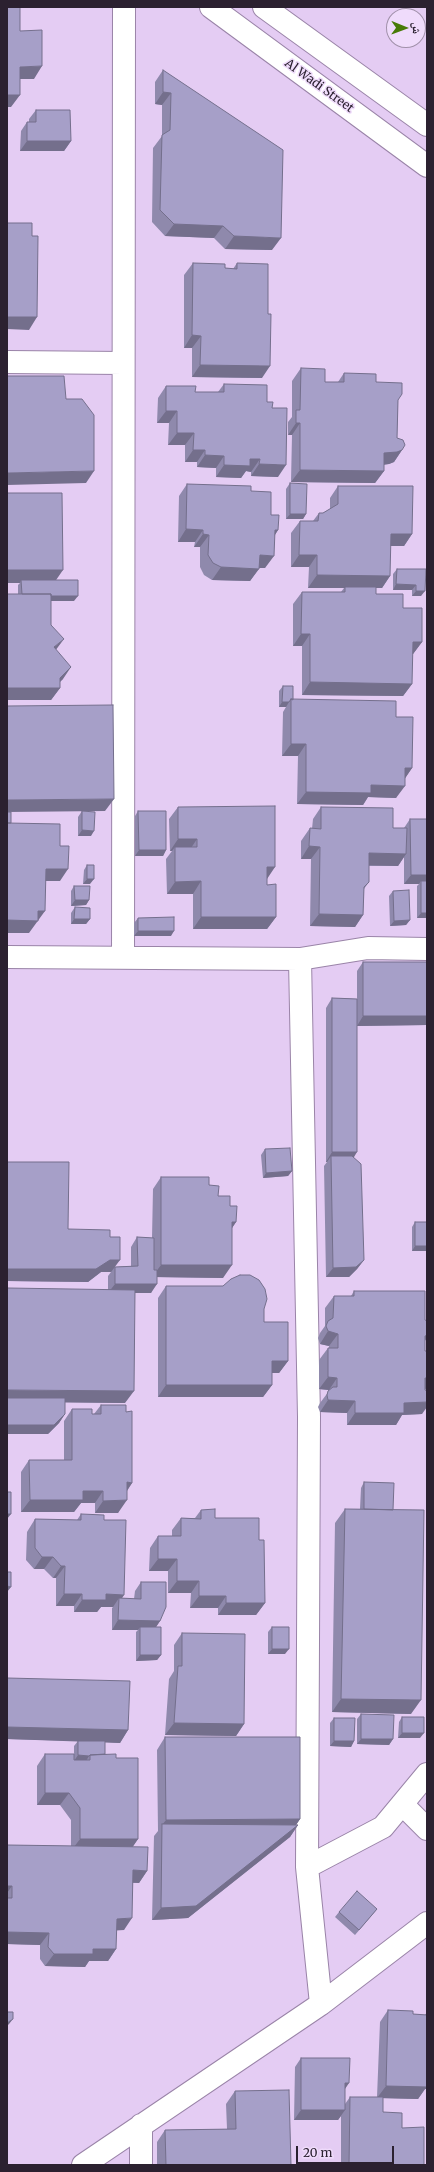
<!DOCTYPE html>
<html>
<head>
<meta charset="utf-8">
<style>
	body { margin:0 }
	#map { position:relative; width:434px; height:2172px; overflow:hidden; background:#e4ccf3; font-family:Merriweather,"Noto Naskh Arabic",serif }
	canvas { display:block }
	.frame { position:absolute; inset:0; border:8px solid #2b2130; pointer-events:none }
	.north { position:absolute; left:386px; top:8px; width:40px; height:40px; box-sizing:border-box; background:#efdbfb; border:1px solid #a191aa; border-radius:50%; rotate:91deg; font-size:11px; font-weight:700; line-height:16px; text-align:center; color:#2b2130 }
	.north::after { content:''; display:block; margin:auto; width:14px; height:18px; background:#487b07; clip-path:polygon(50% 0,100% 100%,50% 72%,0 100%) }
	.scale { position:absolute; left:296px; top:2146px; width:98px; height:18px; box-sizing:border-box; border:2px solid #2b2130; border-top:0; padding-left:5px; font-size:12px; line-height:14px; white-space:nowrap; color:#2b2130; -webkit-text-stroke:3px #efdbfb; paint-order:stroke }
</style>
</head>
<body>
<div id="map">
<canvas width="434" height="2172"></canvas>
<div class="frame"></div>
<div class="north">ش</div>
<div class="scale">20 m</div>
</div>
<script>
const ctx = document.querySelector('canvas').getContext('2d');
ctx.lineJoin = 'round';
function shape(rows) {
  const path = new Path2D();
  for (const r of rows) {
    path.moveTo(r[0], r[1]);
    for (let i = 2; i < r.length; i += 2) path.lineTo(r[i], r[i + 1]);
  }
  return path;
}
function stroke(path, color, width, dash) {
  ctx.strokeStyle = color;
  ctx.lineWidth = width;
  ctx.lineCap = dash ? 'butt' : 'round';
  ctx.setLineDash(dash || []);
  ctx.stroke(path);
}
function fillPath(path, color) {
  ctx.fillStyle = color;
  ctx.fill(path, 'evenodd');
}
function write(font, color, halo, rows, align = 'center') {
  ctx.font = font + ' Merriweather,serif';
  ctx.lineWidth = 3;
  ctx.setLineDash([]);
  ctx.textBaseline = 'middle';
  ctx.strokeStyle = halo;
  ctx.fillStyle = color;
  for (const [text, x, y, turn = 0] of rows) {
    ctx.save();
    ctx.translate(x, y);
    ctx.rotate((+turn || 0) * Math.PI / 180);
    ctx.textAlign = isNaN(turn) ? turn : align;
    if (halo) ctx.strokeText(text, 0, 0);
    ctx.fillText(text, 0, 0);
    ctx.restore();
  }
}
const minor = shape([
	[7,362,123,363],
	[7,957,300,959,368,948,427,949],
	[123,958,124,7],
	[300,959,309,1417,307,1867,321,2004],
	[402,1804,427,1829],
	[307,1867,383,1827,427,1774],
	[83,2165,321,2004,427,1923],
	[141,2165,141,2125]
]);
const major = shape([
	[211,7,427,166],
	[264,7,427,125]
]);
stroke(minor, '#9a84a8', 24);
stroke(major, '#9a84a8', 24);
stroke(minor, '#fff', 22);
stroke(major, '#fff', 22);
fillPath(shape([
	[163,70,272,250,225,249,214,238,165,236,152,222,153,148,162,136,162,105,155,104,155,82],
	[36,110,71,141,64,151,20,151,21,131,27,122,29,122,29,119],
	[193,263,225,268,233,269,237,263,262,378,192,377,192,348,184,348,184,275],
	[301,368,325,382,338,382,344,373,376,382,398,401,397,438,402,450,394,462,389,464,384,465,384,471,375,483,291,482,292,435,288,435,288,422,292,417,292,381],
	[224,384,267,402,272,408,278,477,251,476,251,472,246,471,241,478,216,477,216,468,197,467,197,462,185,462,185,445,168,445,169,423,157,423,158,398,166,386,195,392,218,392],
	[290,483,306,514,303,519,286,519,286,489],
	[187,484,251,491,271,515,278,530,274,536,265,568,259,568,250,581,212,580,204,575,200,567,200,547,194,547,195,542,178,542,179,496],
	[338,486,412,534,404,546,390,546,390,576,382,588,376,588,376,594,403,608,422,642,413,654,412,654,412,684,403,696,302,695,302,646,293,646,293,604,302,592,341,592,344,588,308,588,309,567,291,567,291,533,300,521,313,521,319,513,323,513,330,509,330,498],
	[7,493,56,580,74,601,51,601,51,625,56,650,63,679,60,682,60,688,51,700,7,700,7,594,18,594,18,585,20,583,7,583],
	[397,569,426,569,421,596,412,596,412,590,393,590,393,574],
	[283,686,293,700,396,717,412,768,405,778,396,798,368,797,363,805,297,804,298,756,282,756,283,712,286,707,279,707,279,691],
	[178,807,267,879,267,885,276,917,267,929,193,929,193,894,167,894,166,859,172,851,170,851,169,819],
	[321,807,393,828,404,828,410,819,427,918,417,918,417,886,419,884,404,884,404,857,398,866,369,866,369,882,364,889,363,915,355,927,310,926,311,859,301,859,301,841,310,828,312,829,313,819],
	[82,811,91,836,78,836,78,817],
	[138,811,166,850,163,856,135,856,135,816],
	[87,865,90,884,83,884,84,870],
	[74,886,89,900,86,905,71,906,71,891],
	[393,891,410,920,406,925,390,926,389,896],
	[75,907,90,919,86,924,71,924,71,913],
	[138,918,171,936,134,936,134,923],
	[363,962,427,962,427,1025,357,1026,354,1157,364,1260,357,1269,349,1277,326,1277,324,1166,327,1162,326,1162,326,1008,332,998,357,999,357,971],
	[265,1149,292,1171,288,1176,263,1178,261,1155],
	[7,1162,68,1229,110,1237,115,1267,131,1266,131,1247,137,1237,152,1238,153,1189,161,1177,209,1185,218,1196,230,1206,236,1222,232,1228,223,1278,157,1277,151,1293,135,1293,125,1403,65,1402,65,1414,59,1423,48,1434,108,1290,108,1276,111,1272,101,1272,88,1282,7,1281],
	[415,1222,427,1251,412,1251,412,1227],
	[166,1286,264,1309,264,1322,288,1361,279,1373,272,1373,272,1385,263,1397,158,1397,158,1298],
	[354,1291,425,1341,425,1389,422,1414,402,1415,396,1425,347,1425,347,1413,320,1412,318,1407,320,1403,329,1391,329,1390,319,1389,319,1360,328,1348,329,1348,329,1346,320,1344,318,1338,320,1333,325,1326,325,1308,334,1296,351,1296],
	[101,1405,126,1412,132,1483,127,1491,118,1513,95,1513,95,1503,81,1503,74,1512,21,1512,21,1472,29,1460,64,1460,64,1421,72,1409,92,1414,94,1414],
	[364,1482,393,1510,411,1714,332,1712,335,1523,345,1509,360,1509,361,1488],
	[201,1510,215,1518,259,1540,265,1603,256,1615,218,1615,218,1608,190,1608,191,1593,168,1593,168,1571,149,1571,150,1548,158,1536,172,1536,172,1530,181,1518,195,1518],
	[81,1514,104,1520,122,1598,134,1599,135,1591,141,1582,160,1621,156,1627,161,1655,157,1660,136,1661,136,1632,138,1630,112,1630,112,1608,113,1607,101,1607,97,1612,74,1612,74,1606,56,1606,56,1578,53,1578,44,1569,34,1569,26,1560,27,1532,35,1519,77,1520],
	[272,1627,285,1654,268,1654,268,1632],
	[182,1633,244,1724,236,1736,165,1735,169,1679,174,1671,174,1645],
	[7,1678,128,1730,120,1743,105,1742,105,1754,116,1758,138,1839,132,1847,147,1871,139,1883,133,1883,124,1930,116,1930,116,1949,108,1961,89,1961,85,1967,45,1966,40,1959,40,1945,7,1944,7,1845,71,1846,71,1820,60,1805,37,1805,37,1766,45,1754,74,1760,74,1746,78,1741,7,1739],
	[361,1714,393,1739,389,1745,357,1744,357,1719],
	[402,1717,420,1738,398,1738,399,1722],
	[334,1718,354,1741,351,1747,330,1746,330,1723],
	[165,1737,300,1819,296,1825,298,1825,290,1837,188,1918,152,1920,154,1836,158,1831,157,1750],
	[377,1909,373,1914,355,1935,335,1917,339,1912],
	[388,2010,413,2014,425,2015,427,2012,427,2089,425,2089,418,2099,383,2098,383,2112,402,2128,424,2165,341,2165,341,2116,338,2120,294,2120,295,2067,301,2058,345,2089,345,2104,350,2097,377,2097,380,2022],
	[235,2091,291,2165,157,2165,157,2142,165,2130,227,2129,226,2104]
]), '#8f89ac');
fillPath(shape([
	[42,66,34,79,11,79,20,67],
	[163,92,171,93,162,105,155,104],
	[7,95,20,95,11,107,7,107],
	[27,141,71,141,64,151,20,151],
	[174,224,223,226,214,238,165,236],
	[234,236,281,238,272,250,225,249],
	[7,317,37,317,29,330,7,329],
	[192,335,201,336,192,348,184,348],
	[200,365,270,366,262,378,192,377],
	[166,411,177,411,169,423,157,423],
	[296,423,300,423,292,435,288,435],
	[177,433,194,433,185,445,168,445],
	[193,450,205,450,197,462,185,462],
	[402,450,394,462,389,464,375,465,384,453],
	[205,455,224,456,216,468,197,467],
	[250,459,260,459,251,472,246,471,241,478,216,477,224,465],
	[259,464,286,465,278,477,251,476],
	[300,470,384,471,375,483,291,482],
	[94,471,86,483,7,485,7,473],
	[290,514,306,514,303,519,286,519],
	[186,529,203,530,195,542,178,542],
	[275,530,278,530,270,543],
	[203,534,209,535,200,547,194,547],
	[391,534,412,534,404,546,382,546],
	[260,555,274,556,265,568,251,568],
	[299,555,317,555,309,567,291,567],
	[221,567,259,569,250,581,212,580],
	[7,570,63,570,54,583,21,580,20,583,7,583],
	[317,575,390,576,382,588,308,588],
	[396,584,416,585,412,590,393,590],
	[416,591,425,591,421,596,412,596],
	[22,596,78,596,74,601,18,601],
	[301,634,310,634,302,646,293,646],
	[64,639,55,651,54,647],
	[413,642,422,642,413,654,404,654],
	[71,667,63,679,53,688,60,688,51,700,7,700,7,688,60,678],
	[310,682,412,684,403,696,302,695],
	[282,702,289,702,286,707,279,707],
	[291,744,306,744,298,756,282,756],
	[405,768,412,768,404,780],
	[371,785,405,786,396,798,368,797,363,805,297,804,306,792],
	[114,799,105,811,7,812,7,800],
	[82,830,94,831,91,836,78,836],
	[178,839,197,839,189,851,175,847,172,851,170,851],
	[309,846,320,847,311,859,301,859],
	[139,850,166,850,163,856,135,856],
	[369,853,406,854,398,866,361,865],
	[267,867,275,867,267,879],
	[46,869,68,869,60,881,37,881],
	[411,875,427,875,427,884,421,881,419,884,404,884],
	[87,879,94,879,90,884,83,884],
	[201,881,193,894,167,894,175,882],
	[75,900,89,900,86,905,71,906],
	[38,911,45,911,29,933,7,933,7,920],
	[421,913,427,913,427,918,417,918],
	[319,914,363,915,355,927,310,926],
	[201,917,276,917,267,929,193,929],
	[74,919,90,919,86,924,71,924],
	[410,920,406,925,390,926,394,921],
	[138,931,174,931,171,936,134,936],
	[363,1016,427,1016,427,1025,357,1026],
	[332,1152,357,1152,351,1162,331,1156,327,1162,326,1162],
	[292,1171,288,1176,263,1178,266,1173],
	[232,1222,236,1222,228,1234],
	[415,1246,427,1246,427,1251,412,1251],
	[110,1260,120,1260,111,1272,101,1272,88,1282,7,1281,7,1269],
	[364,1260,357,1269,349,1277,326,1277,333,1268],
	[161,1265,232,1265,223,1278,152,1277],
	[115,1284,157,1284,151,1293,108,1293],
	[328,1331,338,1334,329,1346,320,1344],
	[427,1335,427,1338,422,1345,425,1336],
	[272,1361,288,1361,279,1373,264,1373],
	[328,1377,337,1378,329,1390,319,1389],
	[425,1378,427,1378,427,1387,425,1390],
	[166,1385,272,1385,263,1397,158,1397],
	[7,1390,134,1391,125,1403,7,1402],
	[328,1400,355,1401,347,1413,320,1412],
	[427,1402,427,1407,422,1414,402,1415,396,1425,347,1425,355,1413,404,1403],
	[65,1414,59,1423,48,1434,7,1434,7,1425],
	[127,1482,132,1483,124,1495],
	[83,1491,103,1491,95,1503,81,1503,74,1512,21,1512,30,1500],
	[127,1500,118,1513,95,1513,103,1501],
	[7,1514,11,1514,7,1519],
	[42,1557,53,1557,44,1569,34,1569],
	[158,1559,177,1559,168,1571,149,1571],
	[61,1566,65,1566,56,1578,53,1578],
	[177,1581,199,1581,191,1593,168,1593],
	[7,1586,11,1587,7,1592],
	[64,1594,82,1594,74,1606,56,1606],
	[106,1594,124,1595,119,1603,119,1598,113,1607,101,1607,97,1612,74,1612,82,1600],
	[199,1596,226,1596,218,1608,190,1608],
	[226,1603,265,1603,256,1615,218,1615],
	[118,1620,160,1621,154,1630,140,1627,138,1630,112,1630],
	[272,1649,289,1649,285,1654,268,1654],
	[140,1655,161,1655,157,1660,136,1661],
	[341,1699,421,1700,411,1714,332,1712],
	[174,1723,244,1724,236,1736,165,1735],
	[7,1727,128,1730,120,1743,7,1739],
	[402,1733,424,1733,420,1738,398,1738],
	[361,1739,393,1739,389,1745,357,1744],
	[334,1741,354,1741,351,1747,330,1746],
	[78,1755,89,1756,86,1761,74,1761],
	[45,1793,69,1793,60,1805,37,1805],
	[300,1819,294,1828,298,1825,290,1837,188,1918,152,1920,161,1908,162,1825,166,1820],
	[80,1839,138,1839,130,1851,71,1851],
	[133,1870,147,1871,139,1883,124,1882],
	[7,1886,12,1886,7,1893],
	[132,1918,124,1930,108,1931,117,1919],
	[7,1932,49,1933,40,1945,7,1944],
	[93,1949,116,1949,108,1961,89,1961,85,1967,45,1966,54,1954],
	[13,2019,9,2024,7,2026,7,2023],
	[427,2077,427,2089,425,2089,418,2099,377,2098,386,2086],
	[345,2083,349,2083,343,2092],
	[301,2110,345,2110,338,2120,294,2120]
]), '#746f8c');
const building = shape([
	[7,7,20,7,20,31,42,30,42,66,20,67,20,95,7,95,7,7],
	[163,70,283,150,281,238,234,236,223,226,174,224,160,210,162,135,170,130,171,93,163,92,163,70],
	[36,110,70,110,71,141,27,141,27,122,36,122,36,110],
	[7,223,32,223,32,236,38,236,37,317,7,317,7,223],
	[193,263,225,264,225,268,237,269,237,263,268,264,268,314,271,314,270,366,200,365,201,336,192,335,193,263],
	[301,368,325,369,325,382,344,382,344,373,376,374,376,382,402,383,402,394,398,400,397,438,403,440,405,445,402,450,397,452,384,453,384,471,300,470,300,423,296,423,296,410,300,410,301,368],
	[7,376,64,376,66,399,82,399,94,415,94,471,7,473,7,376],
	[224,384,267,385,267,402,273,402,272,408,287,408,286,465,259,464,260,459,250,459,250,466,224,465,224,456,205,455,205,450,193,450,194,433,177,433,177,411,166,411,166,386,196,386,195,392,224,392,224,384],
	[290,483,307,484,306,514,290,514,290,483],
	[187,484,251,486,251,491,271,492,271,515,279,515,278,530,275,530,274,556,260,555,259,569,221,567,213,563,208,555,209,535,203,534,203,530,186,529,187,484],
	[338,486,413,486,412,534,391,534,390,576,317,575,317,555,299,555,300,521,318,521,319,513,323,513,338,504,338,486],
	[7,493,62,493,63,570,7,570,7,493],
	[397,569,426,569,425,591,416,591,416,585,396,584,397,569],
	[21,580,78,580,78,596,51,596,51,594,22,594,21,580],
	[345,587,376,587,376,594,403,594,403,608,422,608,422,642,413,642,412,684,310,682,310,634,301,634,302,592,345,592,345,587],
	[7,594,51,594,51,625,64,639,54,647,71,667,60,678,60,688,7,688,7,594],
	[283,686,293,686,293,700,291,699,289,702,282,702,283,686],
	[291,699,396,701,396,717,413,717,412,768,405,768,405,786,371,785,371,793,306,792,306,744,291,744,291,699],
	[113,705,114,799,7,800,7,706,113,705],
	[275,806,275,867,267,867,267,885,276,884,276,917,201,917,201,881,175,882,175,847,197,847,197,839,178,839,178,807,275,806],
	[321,807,393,808,393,828,407,828,406,854,369,853,369,882,364,887,363,915,319,914,320,847,309,846,310,828,321,829,321,807],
	[82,811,95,812,94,831,82,830,82,811],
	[138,811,166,811,166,850,139,850,138,811],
	[7,812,11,812,11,823,7,823,7,812],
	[410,819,427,819,427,875,411,875,410,819],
	[7,823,60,824,60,846,69,846,68,869,46,869,45,911,38,911,38,921,7,920,7,823],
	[87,865,94,865,94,879,87,879,87,865],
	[421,881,427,881,427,913,421,913,421,881],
	[74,886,90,886,89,900,75,900,74,886],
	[409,890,410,920,394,921,393,891,409,890],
	[75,907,90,908,90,919,74,919,75,907],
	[174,917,174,931,138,931,138,918,174,917],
	[363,962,427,962,427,1016,363,1016,363,962],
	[332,998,357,999,357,1152,332,1152,332,998],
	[290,1148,292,1171,266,1173,265,1149,290,1148],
	[331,1156,352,1156,361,1164,364,1260,356,1267,333,1268,331,1156],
	[7,1162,69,1162,68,1229,110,1230,110,1237,120,1237,120,1260,110,1260,96,1269,7,1269,7,1162],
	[161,1177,209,1177,209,1185,219,1186,218,1196,230,1196,230,1206,237,1206,236,1222,232,1222,232,1265,161,1265,161,1177],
	[415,1222,427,1222,427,1246,415,1246,415,1222],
	[137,1237,154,1238,154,1270,157,1270,157,1284,115,1284,115,1267,138,1266,137,1237],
	[240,1275,250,1275,259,1280,265,1289,267,1299,264,1309,264,1322,288,1322,288,1361,272,1361,272,1385,166,1385,166,1286,223,1286,231,1279,240,1275],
	[7,1288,135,1290,134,1391,7,1390,7,1288],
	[354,1291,425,1291,425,1320,427,1321,427,1335,425,1336,425,1351,427,1351,427,1378,425,1378,425,1390,427,1391,427,1402,404,1403,404,1413,355,1413,355,1401,328,1400,327,1395,328,1391,333,1387,337,1387,337,1378,328,1377,328,1348,338,1348,338,1334,328,1331,326,1326,328,1321,333,1318,334,1296,354,1296,354,1291],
	[7,1398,65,1398,65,1414,54,1425,7,1425,7,1398],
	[101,1405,126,1405,126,1412,132,1411,132,1483,127,1482,127,1500,103,1501,103,1491,83,1491,83,1500,30,1500,29,1460,72,1460,72,1409,92,1409,92,1414,101,1414,101,1405],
	[364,1482,394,1483,393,1510,364,1509,364,1482],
	[7,1492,11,1492,11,1514,7,1514,7,1492],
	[215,1509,215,1518,259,1518,259,1540,264,1540,265,1603,226,1603,226,1596,199,1596,199,1581,177,1581,177,1559,158,1559,158,1536,181,1536,181,1518,201,1519,201,1510,215,1509],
	[345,1509,424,1510,421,1700,341,1699,345,1509],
	[81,1514,104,1515,104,1520,126,1520,124,1595,106,1594,106,1600,82,1600,82,1594,64,1594,65,1566,61,1566,53,1557,42,1557,35,1548,35,1519,81,1520,81,1514],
	[7,1572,11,1572,11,1587,7,1586,7,1572],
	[141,1582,166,1582,166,1607,160,1621,118,1620,119,1598,141,1599,141,1582],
	[140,1627,161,1627,161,1655,140,1655,140,1627],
	[272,1627,289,1627,289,1649,272,1649,272,1627],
	[182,1633,245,1634,244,1724,174,1723,178,1666,182,1666,182,1633],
	[7,1678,130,1681,128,1730,7,1727,7,1678],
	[361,1714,394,1715,393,1739,361,1739,361,1714],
	[402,1717,424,1717,424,1733,402,1733,402,1717],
	[334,1718,355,1718,354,1741,334,1741,334,1718],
	[165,1737,300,1737,300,1819,166,1820,165,1737],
	[78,1741,105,1741,105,1754,90,1755,89,1756,78,1755,78,1741],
	[45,1754,74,1754,74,1760,90,1760,90,1755,116,1754,116,1758,138,1758,138,1839,80,1839,80,1808,69,1793,45,1793,45,1754],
	[162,1824,298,1825,196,1906,161,1908,162,1824],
	[7,1845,148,1847,147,1871,133,1870,132,1918,117,1919,116,1949,93,1949,93,1954,54,1954,48,1947,49,1933,7,1932,7,1898,12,1898,12,1886,7,1886,7,1845],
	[357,1891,377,1909,359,1930,339,1912,357,1891],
	[388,2010,413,2011,413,2014,427,2015,427,2087,386,2086,388,2010],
	[7,2012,13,2012,13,2019,7,2023,7,2012],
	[301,2058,350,2058,349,2083,345,2083,345,2110,301,2110,301,2058],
	[289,2090,291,2165,166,2165,165,2130,236,2129,235,2091,289,2090],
	[350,2097,383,2097,383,2112,402,2113,402,2128,424,2127,424,2165,349,2165,350,2097]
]);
fillPath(building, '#a69fc8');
stroke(building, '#746f8c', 1);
write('12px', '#2b2130', '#efdbfb', [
	["Al Wadi Street",319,86,36]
]);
</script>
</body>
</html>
